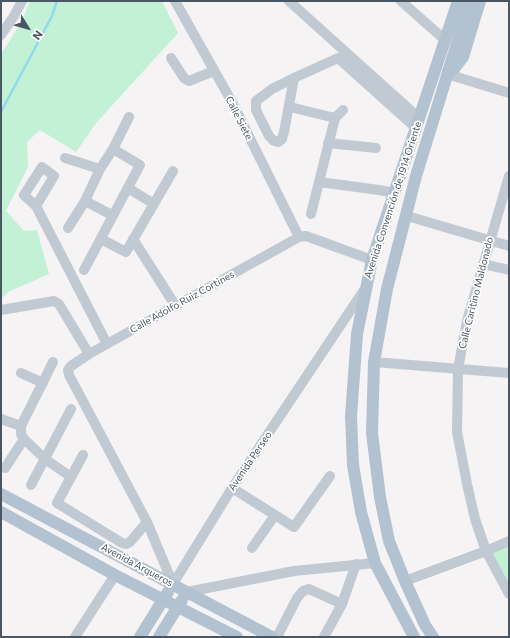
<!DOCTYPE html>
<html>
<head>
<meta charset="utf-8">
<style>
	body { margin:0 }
	#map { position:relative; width:510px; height:638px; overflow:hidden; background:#f5f3f3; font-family:Commissioner,sans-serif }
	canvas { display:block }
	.frame { position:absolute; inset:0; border:2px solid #4a5661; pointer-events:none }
	.north { position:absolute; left:8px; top:8px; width:40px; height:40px; -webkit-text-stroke:3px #fff; paint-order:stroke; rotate:127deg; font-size:11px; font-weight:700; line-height:16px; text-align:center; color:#4a5661 }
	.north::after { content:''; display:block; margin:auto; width:14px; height:18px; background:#4a5661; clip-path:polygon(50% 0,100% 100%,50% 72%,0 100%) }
</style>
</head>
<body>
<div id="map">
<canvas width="510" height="638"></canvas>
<div class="frame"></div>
<div class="north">N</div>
</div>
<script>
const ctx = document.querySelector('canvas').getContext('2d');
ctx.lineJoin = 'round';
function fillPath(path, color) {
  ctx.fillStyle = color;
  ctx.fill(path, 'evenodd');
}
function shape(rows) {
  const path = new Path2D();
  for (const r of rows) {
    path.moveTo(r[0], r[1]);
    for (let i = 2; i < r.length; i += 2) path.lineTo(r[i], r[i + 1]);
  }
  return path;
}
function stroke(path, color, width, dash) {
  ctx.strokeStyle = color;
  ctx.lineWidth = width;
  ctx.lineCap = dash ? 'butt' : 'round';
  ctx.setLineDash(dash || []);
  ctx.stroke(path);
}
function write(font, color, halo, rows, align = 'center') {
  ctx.font = font + ' Commissioner,sans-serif';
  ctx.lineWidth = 3.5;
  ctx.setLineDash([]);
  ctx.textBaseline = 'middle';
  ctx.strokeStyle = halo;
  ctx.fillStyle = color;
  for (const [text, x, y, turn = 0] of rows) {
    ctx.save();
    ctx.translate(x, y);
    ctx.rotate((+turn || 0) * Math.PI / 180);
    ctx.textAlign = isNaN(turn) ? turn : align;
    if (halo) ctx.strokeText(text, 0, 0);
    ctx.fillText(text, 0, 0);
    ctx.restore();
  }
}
fillPath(shape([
	[30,1,162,1,178,33,96,123,76,152,40,130,27,142,28,167,6,211,24,231,37,230,49,274,8,292,1,299,1,54,22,21],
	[509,541,509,594,486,551]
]), '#c3f1d5');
stroke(shape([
	[1,112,52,16,57,1]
]), '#90daee', 2.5);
stroke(shape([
	[175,1,232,102,299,237],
	[289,1,419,118],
	[401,1,445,40],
	[1,35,14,16,22,1],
	[171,58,184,78,189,81,214,71],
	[447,74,509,93],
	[294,78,284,132,282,139,278,142,274,141,269,136,256,110,256,101,272,89,294,78,338,58,416,128],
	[290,107,335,118],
	[328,143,376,148],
	[65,158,100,169],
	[42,167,54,176,36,206,24,195,42,167],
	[509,176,467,321,458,369,457,432,467,484,475,519,486,551,509,594],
	[319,182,379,190,394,193],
	[128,188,154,204],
	[85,201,112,215],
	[36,206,107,344],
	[311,214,335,118,343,110],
	[407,216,509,246],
	[68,228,85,201,100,169,113,149,129,117],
	[101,239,126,252,173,171],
	[133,239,175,305],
	[483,264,509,270],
	[84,270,140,165,113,149],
	[1,310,54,301,59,304,89,354],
	[53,362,21,426,21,434,24,439,45,459,71,477],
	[374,362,509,373],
	[21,373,43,383],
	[1,419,21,426],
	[83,455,57,503,122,543,126,544,130,542,147,522],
	[5,468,24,439],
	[31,485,71,409],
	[232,488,294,527,330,476],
	[252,548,275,515],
	[405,581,486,551,509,541],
	[173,584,147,522,69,375,68,370,71,366,89,354,299,237,306,236,372,260],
	[173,584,232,488,364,290],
	[187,592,294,571,375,563],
	[75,637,115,575],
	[277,637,297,598,303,591,309,589,342,604],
	[324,637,342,604,356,564]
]), '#c1cad2', 10);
stroke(shape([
	[448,71,454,69,463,57,480,1],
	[1,494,272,637],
	[1,512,115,575,237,637],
	[140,637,168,592],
	[159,637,182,600],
	[414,637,375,563,361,512,353,465,351,416,357,334,372,260,458,1],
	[433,637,425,625,405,581,389,541,380,497,372,433,374,362,387,289,416,176,470,1]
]), '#b3c2d1', 12);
write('10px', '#4a5661', '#fff', [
	["Calle Siete",239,118,63],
	["Avenida Convención de 1914 Oriente",393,200,-72],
	["Calle Caritino Maldonado",476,293,-76],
	["Calle Adolfo Ruiz Cortines",182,302,-29],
	["Avenida Perseo",250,461,-56],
	["Avenida Arqueros",137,565,28]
]);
</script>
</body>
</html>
